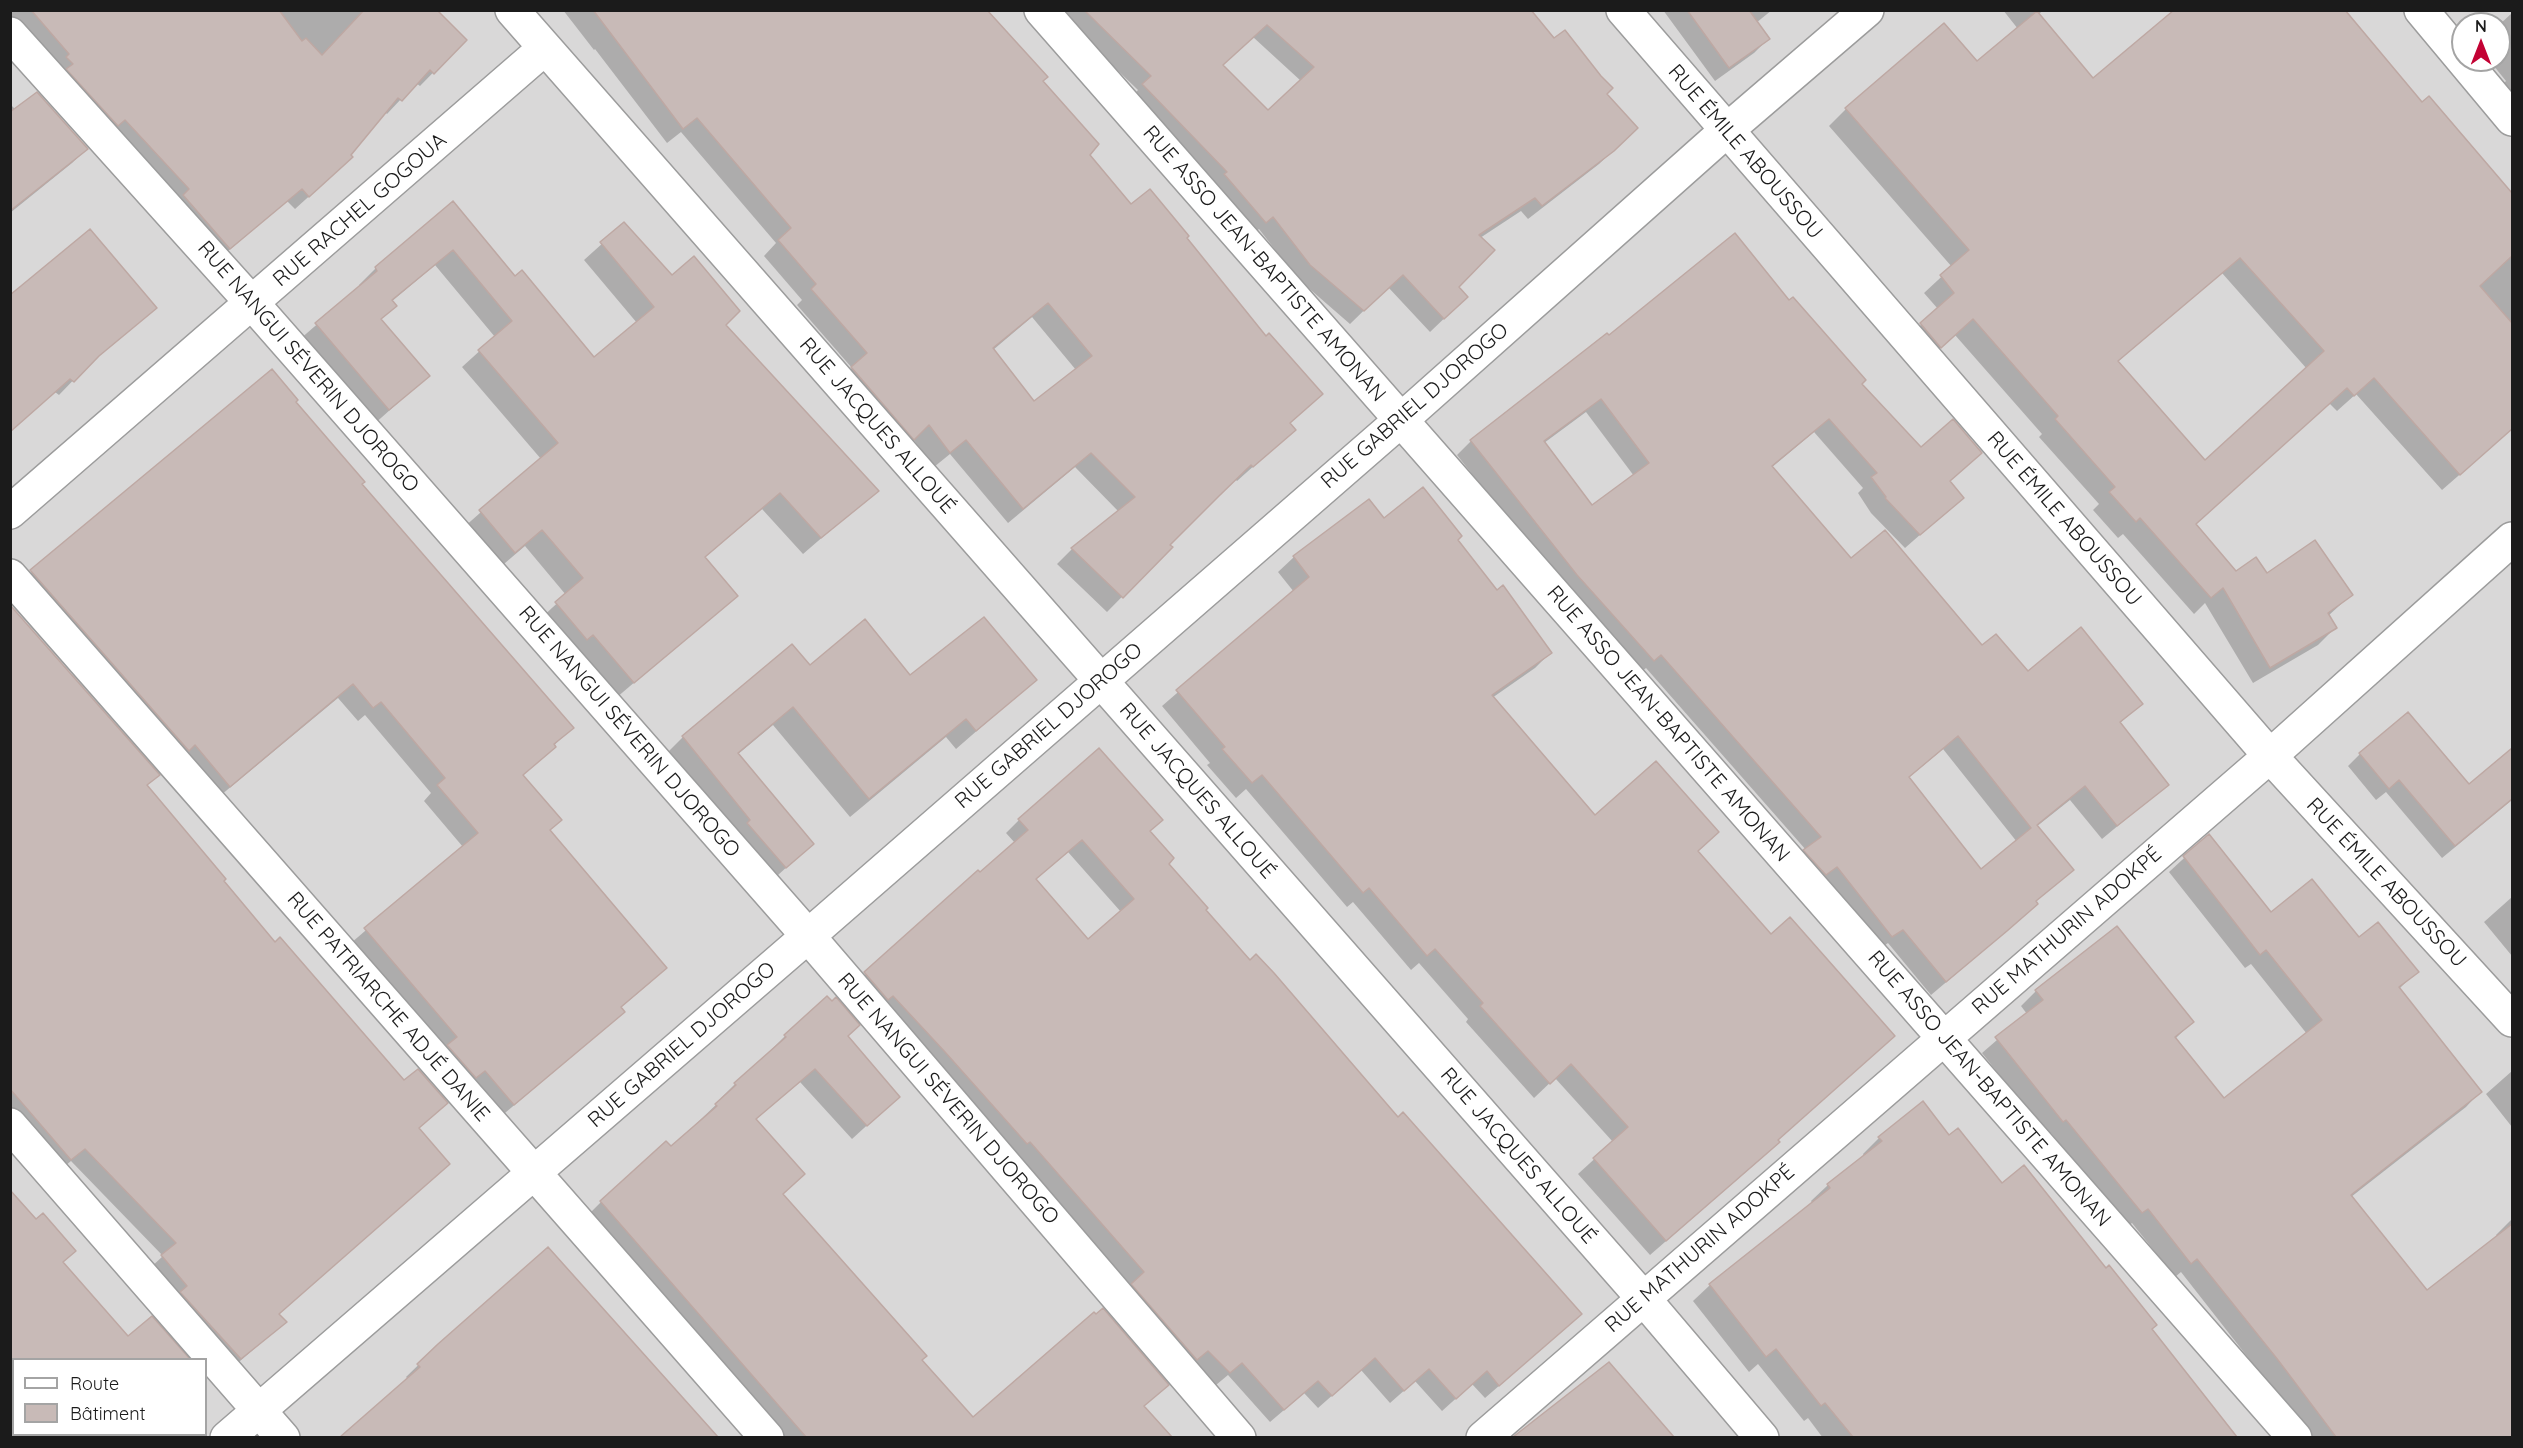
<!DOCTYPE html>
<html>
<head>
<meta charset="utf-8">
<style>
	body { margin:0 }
	#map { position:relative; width:2523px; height:1448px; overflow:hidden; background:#ece5e0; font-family:Quicksand,sans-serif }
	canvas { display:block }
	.frame { position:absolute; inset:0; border:12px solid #1b1b1b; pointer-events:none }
	.legend { position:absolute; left:12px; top:1358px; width:195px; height:78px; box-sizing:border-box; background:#fff; border:2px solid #a4a4a4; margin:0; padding:8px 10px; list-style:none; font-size:18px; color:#1b1b1b }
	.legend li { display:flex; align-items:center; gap:12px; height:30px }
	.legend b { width:30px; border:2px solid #a4a4a4 }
	.north { position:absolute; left:2451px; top:12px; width:60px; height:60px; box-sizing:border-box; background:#fff; border:2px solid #a4a4a4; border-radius:50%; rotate:0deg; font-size:16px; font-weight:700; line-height:24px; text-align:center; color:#1b1b1b }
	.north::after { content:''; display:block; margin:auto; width:21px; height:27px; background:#c30234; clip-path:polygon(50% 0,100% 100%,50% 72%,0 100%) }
</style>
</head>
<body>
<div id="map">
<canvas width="2523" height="1448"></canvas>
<div class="frame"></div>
<ul class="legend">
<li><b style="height:8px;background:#fff"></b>Route</li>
<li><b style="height:16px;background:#c8bab7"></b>Bâtiment</li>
</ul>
<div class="north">N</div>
</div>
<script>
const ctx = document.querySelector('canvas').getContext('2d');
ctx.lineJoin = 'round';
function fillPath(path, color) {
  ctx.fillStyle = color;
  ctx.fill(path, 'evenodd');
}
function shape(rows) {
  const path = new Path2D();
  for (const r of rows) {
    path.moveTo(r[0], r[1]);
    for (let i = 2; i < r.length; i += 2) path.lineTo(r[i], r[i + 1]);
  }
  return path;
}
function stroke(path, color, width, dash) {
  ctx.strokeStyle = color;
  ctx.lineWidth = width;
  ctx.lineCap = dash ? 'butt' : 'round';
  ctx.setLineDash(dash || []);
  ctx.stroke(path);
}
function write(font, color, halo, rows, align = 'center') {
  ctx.font = font + ' Quicksand,sans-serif';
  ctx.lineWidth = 5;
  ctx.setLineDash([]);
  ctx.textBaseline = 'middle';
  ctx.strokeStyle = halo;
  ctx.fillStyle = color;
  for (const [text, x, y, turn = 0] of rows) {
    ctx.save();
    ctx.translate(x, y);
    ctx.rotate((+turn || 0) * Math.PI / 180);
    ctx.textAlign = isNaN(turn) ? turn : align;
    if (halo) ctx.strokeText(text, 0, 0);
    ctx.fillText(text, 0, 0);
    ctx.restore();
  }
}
fillPath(shape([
	[10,11,2512,11,2512,1437,11,1437],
	[2463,24,2499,24,2499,60,2463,60],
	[14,1360,206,1360,206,1434,14,1434]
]), '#d9d8d8');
fillPath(shape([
	[10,10,435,10,465,40,420,86,416,83,387,114,385,112,337,171,295,209,287,201,215,262,10,16],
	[563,10,985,10,1041,82,1088,155,1131,206,1185,239,1265,338,1321,394,1289,424,1294,430,1237,481,1235,479,1168,545,1171,547,1107,612,1057,564,1072,549,1119,512,1075,467,1008,523,950,454,934,467,913,439,898,454,837,383,852,368,797,305,802,300,764,256,776,243,681,132,667,143,595,49,594,50],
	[1032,317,1076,370,1034,403,993,350],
	[1062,10,1529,10,1636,128,1599,164,1528,219,1521,211,1480,238,1457,287,1453,310,1430,332,1388,287,1350,324,1297,278,1259,229,1252,235,1130,99,1138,90,1082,36],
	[1253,37,1301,81,1268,112,1221,66],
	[1663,10,1772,10,1756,23,1768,39,1754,53,1715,81],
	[2003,10,2043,10,2038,15,2093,80,2422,104,2512,201,2512,429,2442,490,2356,394,2337,411,2329,403,2195,524,2235,573,2267,575,2351,595,2328,616,2335,628,2318,645,2253,683,2205,603,2194,614,2123,534,2118,538,2093,510,2099,504,2039,437,2042,434,1955,335,1923,363,1904,341,1938,309,1924,293,1952,267,1829,126,1846,109,1977,63,2018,29],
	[2222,273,2307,369,2205,462,2117,362],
	[2512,13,2512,95,2503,84,2506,81,2489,60,2499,60,2499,25],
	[10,104,16,110,86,149,72,163,10,213],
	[453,204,515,278,594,359,637,323,584,260,624,224,672,277,724,325,876,491,803,554,762,509,704,558,736,596,616,698,539,620,566,595,525,546,498,569,463,528,541,459,462,367,495,337,435,265,391,302,395,306,380,320,428,376,372,426,299,340,360,287,359,285,376,268],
	[10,297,155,308,87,366,59,395,55,392],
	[1789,302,1921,450,1980,453,1949,482,1962,498,1905,548,1871,513,1858,493,1863,488,1814,432,1771,468,1851,560,1982,648,2027,673,2141,704,2119,724,2167,785,2102,839,2070,800,2036,827,2072,870,2035,902,2036,904,2022,918,1931,995,1888,943,1877,951,1790,865,1806,850,1646,668,1639,674,1563,589,1457,455,1471,441,1608,337],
	[1586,412,1634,476,1592,507,1544,443],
	[1943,749,2017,842,1981,871,1908,778],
	[294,402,361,484,572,728,522,776,549,831,651,982,620,1008,623,1012,608,1026,499,1118,351,943,463,847,424,801,431,793,365,715,358,721,338,698,215,800,27,577,41,563],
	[1369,501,1384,520,1457,540,1497,592,1550,653,1535,668,1492,698,1595,817,1697,852,1777,1141,1763,1157,1650,1255,1578,1174,1613,1142,1555,1078,1534,1098,1466,1022,1468,1019,1419,963,1411,970,1353,902,1347,907,1246,789,1236,798,1207,765,1210,763,1162,706,1294,592,1278,572,1294,557],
	[10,607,158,775,146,786,418,1129,278,1314,285,1322,232,1368,149,1269,163,1256,71,1161,58,1172,10,1117],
	[810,667,910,677,1035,680,956,749,946,737,850,817,773,725,737,755,812,844,766,886,664,756,683,737],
	[2512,749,2512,800,2442,858,2386,792,2376,800,2348,766,2360,754,2469,786],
	[1019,820,1149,832,1167,864,1204,910,1567,1327,1485,1398,1472,1384,1442,1411,1415,1381,1390,1403,1361,1370,1318,1408,1304,1393,1270,1422,1228,1375,1216,1385,1194,1363,1119,1298,1131,1286,1016,1154,852,987,978,872,980,874,1015,843,1006,833],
	[1068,852,1121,912,1088,941,1035,880],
	[2208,836,2270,914,2359,939,2417,971,2399,989,2480,1092,2466,1107,2351,1197,2427,1292,2498,1237,2496,1235,2512,1219,2512,1438,2311,1438,2181,1272,2175,1277,2132,1223,2127,1227,2051,1133,2048,1136,1982,1053,2027,1014,2021,1006,2036,991,2117,928,2192,1022,2175,1039,2224,1100,2307,1034,2251,964,2245,968,2169,872],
	[2512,897,2512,956,2484,922],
	[785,1036,846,1036,898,1097,852,1139,800,1082,755,1120,803,1174,782,1195,920,1360,973,1419,1143,1407,1170,1438,779,1438,587,1216,601,1202,671,1148,722,1099,721,1098,735,1084,772,1052,771,1050],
	[2512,1071,2512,1127,2486,1094],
	[1949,1137,2002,1185,2150,1330,2235,1438,1823,1438,1808,1418,1804,1421,1758,1364,1749,1372,1693,1301,1710,1285,1813,1204,1811,1201,1828,1185,1864,1156,1863,1154,1879,1138],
	[10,1192,62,1263,128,1338,151,1318,188,1360,14,1360,14,1434,123,1434,119,1438,10,1438],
	[439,1345,707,1427,697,1438,343,1438,409,1380,406,1377],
	[1609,1364,1672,1438,1517,1438,1533,1424]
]), '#0003');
const building = shape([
	[31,10,279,10,302,41,306,38,322,55,364,10,437,10,467,40,434,74,430,70,402,101,398,98,351,155,353,157,309,197,302,189,230,249,183,195,189,189,125,120,118,126,66,69,73,64,66,57,69,54,31,10],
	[593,10,987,10,1048,77,1043,81,1099,144,1090,155,1131,204,1150,189,1189,236,1187,238,1266,336,1269,333,1323,394,1290,423,1296,430,1253,467,1251,465,1219,496,1170,545,1173,547,1123,598,1071,548,1135,497,1091,453,1023,509,966,440,950,453,929,425,914,440,851,367,867,353,811,289,816,284,778,240,791,228,697,118,683,129,593,10],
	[1048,303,1092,356,1034,401,993,348,1048,303],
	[1084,10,1531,10,1554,38,1565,30,1601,76,1613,88,1607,94,1638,128,1614,151,1542,206,1535,198,1479,235,1495,250,1459,287,1468,297,1444,319,1403,275,1364,311,1310,265,1273,217,1266,223,1224,174,1227,172,1142,84,1151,76,1084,10],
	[1267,25,1314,67,1268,110,1223,65,1267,25],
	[1687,10,1749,10,1770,39,1729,68,1687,10],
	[2174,10,2345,10,2422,102,2429,96,2512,193,2512,256,2480,286,2512,323,2512,429,2460,475,2374,378,2354,396,2347,388,2196,524,2236,571,2256,557,2267,573,2315,540,2353,595,2328,613,2337,628,2270,668,2223,588,2211,598,2140,518,2136,522,2109,492,2115,487,2055,419,2058,416,1973,319,1941,348,1920,323,1954,293,1940,275,1969,250,1845,108,1944,23,1977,61,2037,11,2093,78,2174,10],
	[2240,258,2324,351,2205,460,2118,361,2240,258],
	[37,92,88,149,10,211,10,112,37,92],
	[453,201,515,276,522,270,594,357,654,307,600,242,624,222,672,275,694,256,740,311,726,325,879,491,821,538,780,493,705,557,738,596,634,683,593,635,587,640,555,602,583,578,542,530,515,553,479,510,558,443,478,350,512,321,453,250,392,300,397,306,381,319,430,376,389,410,315,323,377,271,375,267,453,201],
	[90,229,157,308,99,356,74,382,70,379,10,432,10,295,90,229],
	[1735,233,1789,300,1793,297,1866,380,1862,384,1921,447,1953,419,1982,453,1950,481,1964,498,1920,535,1885,498,1886,497,1871,477,1877,473,1829,419,1772,466,1851,558,1885,530,1982,645,1996,634,2028,671,2081,627,2143,704,2120,722,2169,785,2117,826,2085,786,2037,825,2074,870,2036,901,2038,904,2007,931,1946,982,1903,930,1892,937,1837,867,1826,875,1803,850,1821,837,1661,655,1654,661,1577,575,1470,440,1607,333,1609,335,1735,233],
	[1601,399,1649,463,1592,505,1544,441,1601,399],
	[1958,736,2031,828,1981,869,1909,777,1958,736],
	[272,369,298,400,296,402,365,482,362,484,574,728,554,744,556,747,523,775,562,820,550,830,667,968,621,1007,625,1012,514,1105,485,1071,476,1078,447,1045,457,1037,364,928,478,833,437,785,445,778,381,702,373,708,353,684,230,787,195,745,189,751,30,570,272,369],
	[1423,487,1462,536,1458,540,1497,590,1503,585,1552,653,1492,695,1595,815,1656,761,1719,832,1698,851,1771,934,1790,917,1895,1036,1778,1140,1780,1142,1666,1241,1593,1158,1628,1127,1571,1064,1550,1084,1480,1006,1483,1003,1435,949,1427,956,1369,888,1363,893,1262,775,1252,783,1222,749,1225,747,1176,690,1309,577,1293,556,1369,499,1384,518,1423,487],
	[10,605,160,775,147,785,226,879,224,881,275,942,280,937,404,1080,418,1069,448,1103,419,1128,450,1164,279,1314,287,1322,241,1359,180,1292,187,1286,161,1255,176,1243,85,1149,71,1160,10,1089,10,605],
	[984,617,1037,680,976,731,966,719,869,799,793,707,738,753,814,844,786,868,747,823,750,820,682,736,792,644,810,665,865,619,910,675,984,617],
	[2408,712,2469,784,2512,748,2512,799,2455,846,2399,780,2389,789,2359,753,2408,712],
	[1099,748,1163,820,1150,831,1174,858,1169,864,1208,908,1206,910,1250,960,1256,954,1274,973,1398,1117,1403,1112,1582,1314,1499,1386,1487,1371,1456,1399,1429,1369,1404,1391,1375,1358,1332,1396,1318,1381,1284,1410,1242,1363,1230,1373,1208,1351,1197,1360,1131,1284,1144,1272,1030,1142,1027,1144,945,1052,893,996,888,1000,864,972,978,870,980,872,1028,830,1018,819,1099,748],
	[1082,840,1134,899,1088,939,1036,879,1082,840],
	[2209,834,2271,912,2312,879,2359,937,2378,922,2419,972,2399,987,2482,1092,2351,1195,2427,1290,2512,1224,2512,1437,2336,1437,2278,1360,2197,1259,2191,1264,2148,1209,2142,1213,2066,1120,2063,1122,1995,1037,2043,1000,2035,990,2117,926,2194,1022,2175,1037,2224,1098,2322,1020,2266,950,2260,955,2183,856,2209,834],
	[827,996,832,1001,836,997,860,1025,848,1036,900,1097,867,1126,815,1069,756,1119,805,1174,783,1194,927,1356,922,1360,973,1417,1094,1312,1096,1314,1103,1308,1169,1385,1144,1406,1172,1437,806,1437,600,1201,666,1141,671,1146,717,1106,715,1104,736,1085,734,1083,786,1037,784,1035,827,996],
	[1923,1101,1949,1135,1958,1128,2002,1183,2024,1165,2106,1268,2109,1265,2157,1325,2152,1329,2237,1437,1853,1437,1825,1403,1821,1406,1776,1349,1766,1357,1709,1284,1830,1188,1827,1184,1882,1141,1878,1137,1923,1101],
	[10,1190,36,1219,43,1213,76,1251,63,1262,128,1336,152,1316,190,1359,10,1359,10,1190],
	[548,1247,718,1437,340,1437,420,1367,417,1364,438,1344,548,1247],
	[1609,1362,1674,1437,1513,1437,1609,1362]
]);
fillPath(building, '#c8bab7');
stroke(building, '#bea8a3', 1.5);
const minor = shape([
	[512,10,1643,1298,1762,1438],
	[1041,10,2295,1438],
	[1623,10,2270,756,2512,1020],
	[2421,10,2512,119],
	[10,34,252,303,808,936,1239,1438],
	[10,512,545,48],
	[10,576,767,1438],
	[10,1125,283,1438],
	[227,1438,808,936,1401,420,1726,131,1867,10],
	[1483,1438,2270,756,2512,539]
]);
stroke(minor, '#9c9c9c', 36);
stroke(minor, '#fff', 33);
write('21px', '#1b1b1b', '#fff', [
	["RUE ÉMILE ABOUSSOU",1745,152,49],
	["RUE RACHEL GOGOUA",360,210,-41],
	["RUE ASSO JEAN-BAPTISTE AMONAN",1264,264,49],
	["RUE NANGUI SÉVERIN DJOROGO",308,367,49],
	["RUE GABRIEL DJOROGO",1415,406,-41],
	["RUE JACQUES ALLOUÉ",877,426,49],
	["RUE ÉMILE ABOUSSOU",2064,519,49],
	["RUE ASSO JEAN-BAPTISTE AMONAN",1668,724,49],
	["RUE GABRIEL DJOROGO",1049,726,-41],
	["RUE NANGUI SÉVERIN DJOROGO",629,732,49],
	["RUE JACQUES ALLOUÉ",1197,791,49],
	["RUE ÉMILE ABOUSSOU",2386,883,47],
	["RUE MATHURIN ADOKPÉ",2067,931,-41],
	["RUE PATRIARCHE ADJÉ DANIE",388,1007,49],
	["RUE GABRIEL DJOROGO",682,1045,-41],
	["RUE ASSO JEAN-BAPTISTE AMONAN",1989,1089,49],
	["RUE NANGUI SÉVERIN DJOROGO",948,1099,49],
	["RUE JACQUES ALLOUÉ",1518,1156,49],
	["RUE MATHURIN ADOKPÉ",1700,1249,-41]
]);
</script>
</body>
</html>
